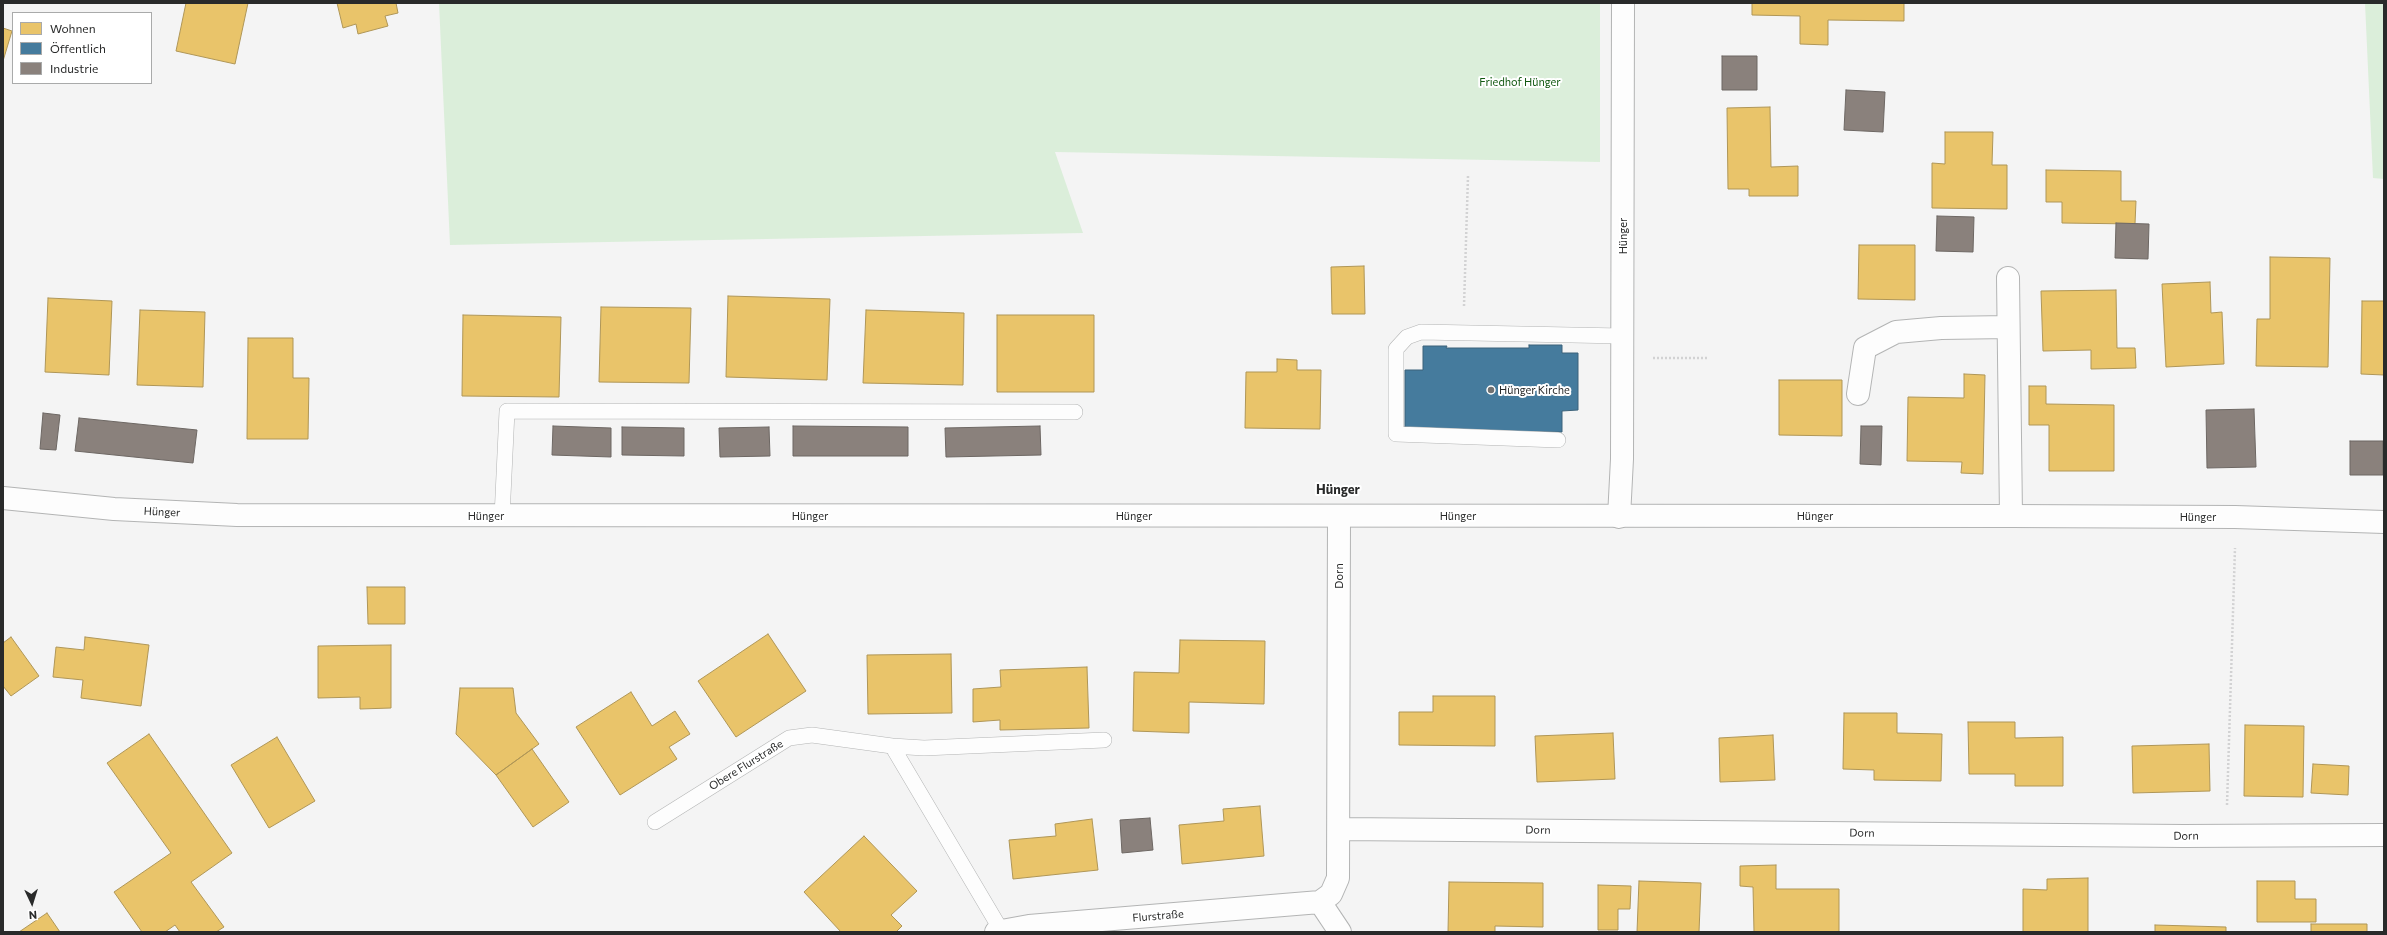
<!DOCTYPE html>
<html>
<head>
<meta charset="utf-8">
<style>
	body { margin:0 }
	#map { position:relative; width:2387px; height:935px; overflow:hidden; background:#f4f4f4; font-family:Commissioner,sans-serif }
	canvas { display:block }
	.frame { position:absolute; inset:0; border:4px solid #292a2a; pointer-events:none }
	.legend { position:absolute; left:12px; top:12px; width:140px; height:72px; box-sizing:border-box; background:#fff; border:1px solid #a9aaaa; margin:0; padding:5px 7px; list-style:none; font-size:12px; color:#292a2a }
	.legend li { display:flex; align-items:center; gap:8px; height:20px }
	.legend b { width:20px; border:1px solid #a9aaaa }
	.north { position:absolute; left:12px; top:883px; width:40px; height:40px; -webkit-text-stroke:3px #fff; paint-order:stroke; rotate:176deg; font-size:11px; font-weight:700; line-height:16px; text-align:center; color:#292a2a }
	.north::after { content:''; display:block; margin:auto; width:14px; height:18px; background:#292a2a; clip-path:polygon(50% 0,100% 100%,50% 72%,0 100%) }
</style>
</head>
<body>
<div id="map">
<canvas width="2387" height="935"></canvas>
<div class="frame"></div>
<ul class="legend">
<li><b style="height:11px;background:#e9c46a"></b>Wohnen</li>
<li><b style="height:11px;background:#457b9d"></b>Öffentlich</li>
<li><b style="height:11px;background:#8a817c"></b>Industrie</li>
</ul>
<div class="north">N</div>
</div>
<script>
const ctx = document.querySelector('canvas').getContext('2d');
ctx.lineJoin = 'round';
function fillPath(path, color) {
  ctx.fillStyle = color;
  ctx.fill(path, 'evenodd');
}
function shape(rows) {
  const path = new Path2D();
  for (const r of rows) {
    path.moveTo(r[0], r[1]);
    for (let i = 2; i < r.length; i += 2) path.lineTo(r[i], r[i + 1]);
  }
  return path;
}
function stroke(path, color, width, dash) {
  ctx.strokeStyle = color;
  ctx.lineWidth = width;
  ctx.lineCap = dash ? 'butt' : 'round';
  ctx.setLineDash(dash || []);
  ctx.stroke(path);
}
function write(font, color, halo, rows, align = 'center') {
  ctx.font = font + ' Commissioner,sans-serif';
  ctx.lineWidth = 4;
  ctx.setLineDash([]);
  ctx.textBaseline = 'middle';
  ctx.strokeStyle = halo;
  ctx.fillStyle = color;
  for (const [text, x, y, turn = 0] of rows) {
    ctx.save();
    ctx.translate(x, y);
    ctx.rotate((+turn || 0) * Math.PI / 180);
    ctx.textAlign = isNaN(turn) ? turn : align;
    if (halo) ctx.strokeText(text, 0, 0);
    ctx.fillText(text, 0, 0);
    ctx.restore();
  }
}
fillPath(shape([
	[439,3,1600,3,1600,162,1055,152,1083,233,450,245],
	[2365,3,2384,3,2384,179,2373,178]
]), '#dbeeda');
const homes = shape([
	[186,3,248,3,235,64,176,51,186,3],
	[337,3,396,3,398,13,385,16,388,26,358,34,356,24,343,28,337,3],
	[1752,3,1904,3,1904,21,1828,20,1828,45,1800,44,1800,16,1752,15,1752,3],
	[3,28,12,31,3,61,3,28],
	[1770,107,1771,167,1798,166,1798,196,1749,196,1749,189,1728,189,1727,108,1770,107],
	[1945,132,1993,132,1992,165,2007,165,2007,209,1932,208,1932,163,1945,164,1945,132],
	[2046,170,2121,171,2121,201,2136,201,2135,224,2062,223,2062,202,2046,202,2046,170],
	[1859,245,1915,245,1915,300,1858,299,1859,245],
	[2270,257,2330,258,2328,367,2256,366,2257,319,2270,319,2270,257],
	[1364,266,1365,314,1332,314,1331,267,1364,266],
	[2210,282,2211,313,2222,312,2224,364,2166,367,2162,284,2210,282],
	[2116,290,2117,348,2135,348,2136,368,2091,369,2091,350,2043,351,2041,291,2116,290],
	[728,296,830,299,827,380,726,377,728,296],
	[48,298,112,301,109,375,45,372,48,298],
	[2362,301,2384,301,2384,375,2361,374,2362,301],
	[601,307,691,308,689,383,599,382,601,307],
	[140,310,205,312,203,387,137,385,140,310],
	[866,310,964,313,963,385,863,383,866,310],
	[463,315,561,317,559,397,462,396,463,315],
	[997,315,1094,315,1094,392,997,392,997,315],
	[248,338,293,338,293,378,309,378,308,439,247,439,248,338],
	[1277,359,1297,360,1297,370,1321,370,1320,429,1245,428,1246,372,1277,372,1277,359],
	[1964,374,1985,375,1983,474,1961,473,1962,462,1907,461,1908,397,1964,398,1964,374],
	[1779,380,1842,380,1842,436,1779,435,1779,380],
	[2029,386,2046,386,2046,404,2114,405,2114,471,2049,471,2049,425,2029,425,2029,386],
	[367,587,405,587,405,624,368,624,367,587],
	[768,634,806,691,736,737,698,681,768,634],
	[11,637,39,676,11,696,3,686,3,643,11,637],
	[85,637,149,645,141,706,81,698,83,680,53,677,56,647,84,650,85,637],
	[1180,640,1265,641,1264,704,1189,702,1189,733,1133,731,1134,672,1179,673,1180,640],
	[391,645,391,708,360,709,360,697,318,698,318,646,391,645],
	[951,654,952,713,868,714,867,655,951,654],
	[1087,667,1089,728,1000,730,1000,720,973,722,973,689,1001,687,1000,670,1087,667],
	[460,688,513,688,516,713,539,744,496,775,456,734,460,688],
	[631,692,652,726,675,711,690,734,669,747,677,759,620,795,576,727,631,692],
	[1433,696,1495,696,1495,746,1399,745,1399,712,1433,712,1433,696],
	[1844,713,1897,713,1897,733,1942,734,1941,781,1874,780,1874,770,1843,769,1844,713],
	[1968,722,2015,722,2015,738,2063,737,2063,786,2015,786,2015,774,1969,774,1968,722],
	[2245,725,2304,726,2303,797,2244,796,2245,725],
	[1613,733,1615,779,1537,782,1535,736,1613,733],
	[149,734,232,853,191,882,224,927,216,932,180,932,175,925,165,932,142,932,114,892,171,853,107,763,149,734],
	[1773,735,1775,780,1720,782,1719,738,1773,735],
	[277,737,315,801,269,828,231,765,277,737],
	[2209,744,2210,791,2133,793,2132,746,2209,744],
	[532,749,569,802,533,827,496,775,532,749],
	[2313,764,2349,766,2348,795,2311,793,2313,764],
	[1260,806,1264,856,1182,864,1179,825,1224,821,1223,809,1260,806],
	[1092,819,1098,870,1013,879,1009,840,1056,836,1055,824,1092,819],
	[864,836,917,891,891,915,902,926,896,932,841,932,804,892,864,836],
	[1776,865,1776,889,1839,889,1839,932,1754,932,1753,887,1740,886,1740,866,1776,865],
	[2088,878,2088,932,2023,932,2023,889,2047,890,2047,879,2088,878],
	[1639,881,1701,883,1699,932,1637,932,1639,881],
	[2257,881,2295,881,2295,899,2316,899,2316,922,2257,922,2257,881],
	[1449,882,1543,883,1543,927,1495,926,1495,932,1448,932,1449,882],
	[1598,885,1631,886,1630,909,1618,909,1618,930,1598,930,1598,885],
	[47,913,60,932,19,932,47,913],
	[2311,924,2367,924,2367,932,2311,932,2311,924],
	[2155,925,2226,927,2226,932,2155,932,2155,925]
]);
fillPath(homes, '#e9c46a');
stroke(homes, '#af9657', 1);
const public = shape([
	[1529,345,1562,345,1562,353,1578,353,1578,410,1562,411,1562,432,1405,431,1405,370,1423,370,1423,346,1447,346,1446,348,1529,348,1529,345]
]);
fillPath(public, '#457b9d');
stroke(public, '#3d637a', 1);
const industry = shape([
	[1722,56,1757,56,1757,90,1722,90,1722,56],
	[1846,90,1885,92,1883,132,1844,130,1846,90],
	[1937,216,1974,217,1973,252,1936,251,1937,216],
	[2116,223,2149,224,2148,259,2115,258,2116,223],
	[2254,409,2256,467,2207,468,2206,410,2254,409],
	[43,413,60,415,56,450,40,449,43,413],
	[79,418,197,430,193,463,75,451,79,418],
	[553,426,611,428,611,457,552,455,553,426],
	[793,426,908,427,908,456,793,456,793,426],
	[1040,426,1041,455,946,457,945,428,1040,426],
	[1861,426,1882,426,1881,465,1860,464,1861,426],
	[622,427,684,428,684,456,622,455,622,427],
	[769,427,770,456,720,457,719,428,769,427],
	[2350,441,2383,441,2383,475,2350,475,2350,441],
	[1150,818,1153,850,1122,853,1120,820,1150,818]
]);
fillPath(industry, '#8a817c');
stroke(industry, '#6d6763', 1);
const lane = shape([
	[1558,440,1396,434,1396,349,1407,337,1421,332,1622,336],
	[502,517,507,411,1075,412],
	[655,822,789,738,812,735,892,746],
	[1001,930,892,746,924,748,1104,740]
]);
const street = shape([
	[2008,278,2011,516],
	[1858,394,1865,348,1896,332,1941,328,2008,327],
	[1619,517,1622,459,1623,3],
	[1340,829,2184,836,2384,835],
	[1320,902,1331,894,1338,878,1339,516],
	[1320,902,1340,932],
	[996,932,1029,926,1320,902]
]);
const secondary = shape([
	[3,498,114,509,237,515,2011,516,2235,517,2384,522]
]);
stroke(lane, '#b3b4b4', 16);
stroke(street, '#b3b4b4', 24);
stroke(secondary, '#b3b4b4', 24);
stroke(shape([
	[1464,306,1468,176],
	[1653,358,1707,358],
	[2227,805,2235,548]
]), '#d2d2d3', 2.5, [2, 2]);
stroke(lane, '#fdfdfd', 15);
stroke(street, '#fdfdfd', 22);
stroke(secondary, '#fdfdfd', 22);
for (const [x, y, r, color] of [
	[1491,390,4,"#707171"]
]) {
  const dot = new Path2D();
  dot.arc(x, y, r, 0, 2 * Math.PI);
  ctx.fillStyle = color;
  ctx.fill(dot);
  stroke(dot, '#fff', 1.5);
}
write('11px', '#115811', '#fff', [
	["Friedhof Hünger",1520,82]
]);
write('11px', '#292a2a', '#fff', [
	["Hünger",1623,236,-90],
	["Hünger",162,512,3],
	["Hünger",486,516],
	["Hünger",810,516],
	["Hünger",1134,516],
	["Hünger",1458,516],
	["Hünger",1815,516],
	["Hünger",2198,517],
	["Dorn",1339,576,-90],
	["Obere Flurstraße",746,765,-32],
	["Dorn",1538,830,1],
	["Dorn",1862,833,1],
	["Dorn",2186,836,-1],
	["Flurstraße",1158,916,-5]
]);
write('11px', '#292a2a', '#fff', [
	["Hünger Kirche",1499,390]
], 'left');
write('bold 13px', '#292a2a', '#fff', [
	["Hünger",1338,490]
]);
</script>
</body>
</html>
